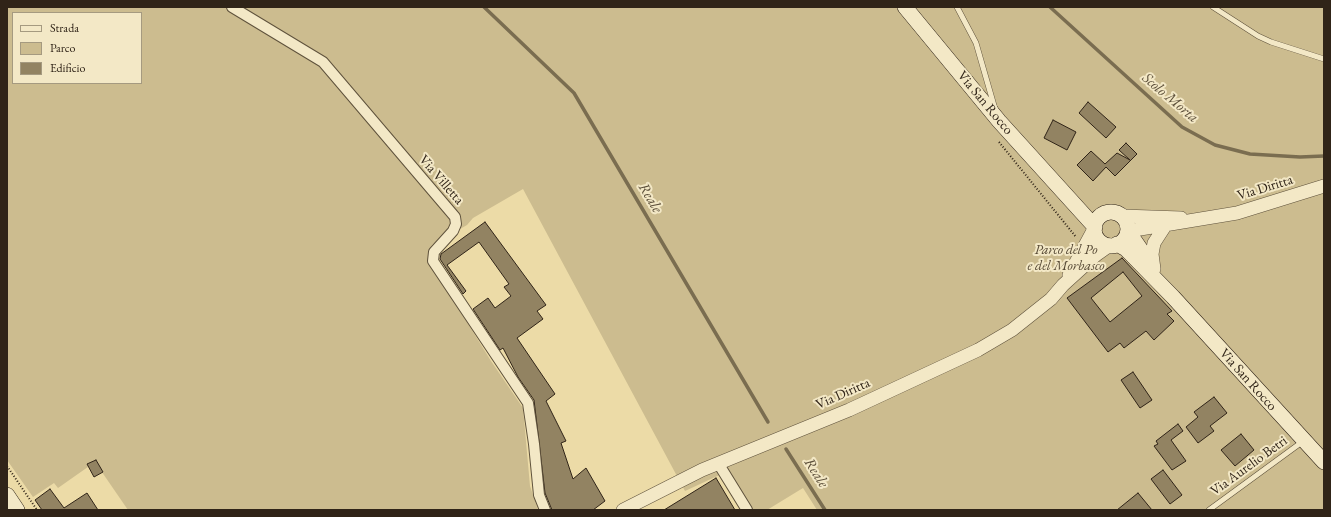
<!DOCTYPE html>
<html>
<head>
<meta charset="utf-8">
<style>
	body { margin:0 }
	#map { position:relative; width:1331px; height:517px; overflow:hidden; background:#ecdba7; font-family:"EB Garamond",serif }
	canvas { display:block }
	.frame { position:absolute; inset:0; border:8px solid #302418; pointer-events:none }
	.legend { position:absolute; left:12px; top:12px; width:130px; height:72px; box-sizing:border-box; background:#f3e8c6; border:1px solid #a59a80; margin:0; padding:5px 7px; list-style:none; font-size:12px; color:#302418 }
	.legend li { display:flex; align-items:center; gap:8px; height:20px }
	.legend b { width:20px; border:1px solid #a59a80 }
</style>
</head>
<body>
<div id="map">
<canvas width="1331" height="517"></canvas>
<div class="frame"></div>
<ul class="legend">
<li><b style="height:5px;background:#f3e8c6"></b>Strada</li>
<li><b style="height:11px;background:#ccbc8f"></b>Parco</li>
<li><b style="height:11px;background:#928362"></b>Edificio</li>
</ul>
</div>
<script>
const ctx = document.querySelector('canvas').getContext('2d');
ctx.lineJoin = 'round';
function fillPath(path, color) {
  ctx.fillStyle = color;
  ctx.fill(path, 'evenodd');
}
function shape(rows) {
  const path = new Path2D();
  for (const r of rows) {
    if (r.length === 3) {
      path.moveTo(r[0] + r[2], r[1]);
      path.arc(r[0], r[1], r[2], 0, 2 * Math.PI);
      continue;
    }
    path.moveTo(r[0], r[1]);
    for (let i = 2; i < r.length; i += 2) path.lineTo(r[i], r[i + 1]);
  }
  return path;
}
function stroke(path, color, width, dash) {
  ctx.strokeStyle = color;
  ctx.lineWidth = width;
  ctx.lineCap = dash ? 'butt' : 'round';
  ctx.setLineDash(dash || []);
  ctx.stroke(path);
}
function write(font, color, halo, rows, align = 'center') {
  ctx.font = font + ' "EB Garamond",serif';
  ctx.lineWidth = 4;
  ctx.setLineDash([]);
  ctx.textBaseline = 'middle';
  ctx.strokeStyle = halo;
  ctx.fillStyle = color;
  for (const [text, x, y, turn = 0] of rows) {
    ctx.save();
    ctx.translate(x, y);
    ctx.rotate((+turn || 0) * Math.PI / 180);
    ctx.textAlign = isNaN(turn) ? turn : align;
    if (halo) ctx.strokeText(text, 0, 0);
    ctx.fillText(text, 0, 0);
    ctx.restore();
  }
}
fillPath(shape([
	[7,7,1324,7,1324,510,817,510,803,488,767,510,750,510,726,472,685,491,523,189,473,218,467,225,432,245,428,259,491,361,523,408,530,486,538,510,128,510,95,462,58,488,54,483,33,497,7,460],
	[13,13,141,13,141,83,13,83]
]), '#ccbc8f');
stroke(shape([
	[484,7,574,93,768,422],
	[1050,7,1182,127,1215,145,1250,154,1300,157,1324,156],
	[786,449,825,510]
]), '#7a6d50', 3.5);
const building = shape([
	[1088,102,1116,127,1106,138,1079,113,1088,102],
	[1053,120,1076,132,1067,150,1044,138,1053,120],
	[1126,143,1137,154,1115,176,1106,167,1093,181,1077,165,1091,151,1105,164,1117,153,1130,160,1119,150,1126,143],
	[485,222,546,305,537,311,543,319,517,338,555,394,546,401,566,441,561,443,573,479,586,468,605,501,593,510,552,510,545,493,534,400,518,377,503,348,500,350,473,309,488,298,495,308,511,296,504,287,509,284,479,242,447,265,466,291,463,294,440,259,441,254,485,222],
	[1122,258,1172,311,1167,314,1174,321,1154,340,1146,331,1124,348,1120,343,1108,352,1067,298,1122,258],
	[1123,272,1142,296,1110,322,1091,298,1123,272],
	[1133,372,1152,400,1140,408,1121,380,1133,372],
	[1214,397,1227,413,1210,426,1214,431,1198,443,1186,427,1198,417,1194,412,1214,397],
	[1178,424,1183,431,1171,440,1186,461,1172,470,1154,446,1158,444,1156,441,1178,424],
	[1241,434,1254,450,1235,466,1221,450,1241,434],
	[96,460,103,472,94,477,87,464,96,460],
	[1163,470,1182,495,1170,504,1151,479,1163,470],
	[716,478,735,510,664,510,716,478],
	[50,489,64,508,87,493,98,510,42,510,35,500,50,489],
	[1138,493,1152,510,1117,510,1138,493]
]);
fillPath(building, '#928362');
stroke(building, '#302418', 1);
const service = shape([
	[957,7,976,43,995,109],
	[1213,7,1258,36,1271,42,1324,59],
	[1209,510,1302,442]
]);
const minor = shape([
	[232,7,323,62,455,217,456,224,453,231,434,252,433,261,528,403,534,444,539,495,545,510],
	[718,463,747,510]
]);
const tertiary = shape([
	[1122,216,1181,218],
	[1128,231,1237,213,1324,186],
	[1154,269,1152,254,1154,243,1165,226],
	[1069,275,1095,227],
	[623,510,702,470,849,410,978,350,1012,330,1051,299,1063,285,1096,255,1110,245]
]);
const secondary = shape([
	[905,7,999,121,1095,227],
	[1111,229,17],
	[1128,231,1152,266],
	[1117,244,1126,249,1173,297,1324,462],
	[7,495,17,510]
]);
stroke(service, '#5f523c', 6);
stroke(minor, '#5f523c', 12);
stroke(tertiary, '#5f523c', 14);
stroke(secondary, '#302418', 16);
stroke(shape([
	[999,142,1076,237],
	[7,466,37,510]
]), '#302418', 2, [1, 2]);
stroke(service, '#f3e8c6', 5);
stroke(minor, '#f3e8c6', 10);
stroke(tertiary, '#f3e8c6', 13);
stroke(secondary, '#f3e8c6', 15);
write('14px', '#302418', '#f3e8c6', [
	["Via San Rocco",985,103,50],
	["Via Villetta",441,180,49],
	["Via Diritta",1265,188,-17],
	["Via San Rocco",1248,380,48],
	["Via Diritta",843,394,-24],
	["Via Aurelio Betri",1249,466,-36]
]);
write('italic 14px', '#574a36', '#f3e8c6', [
	["Parco del Po",1066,250],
	["e del Morbasco",1066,266]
]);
write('italic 15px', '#5b4e39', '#f3e8c6', [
	["Scolo Morta",1170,98,40],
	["Reale",650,198,59],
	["Reale",816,473,58]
]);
</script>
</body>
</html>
